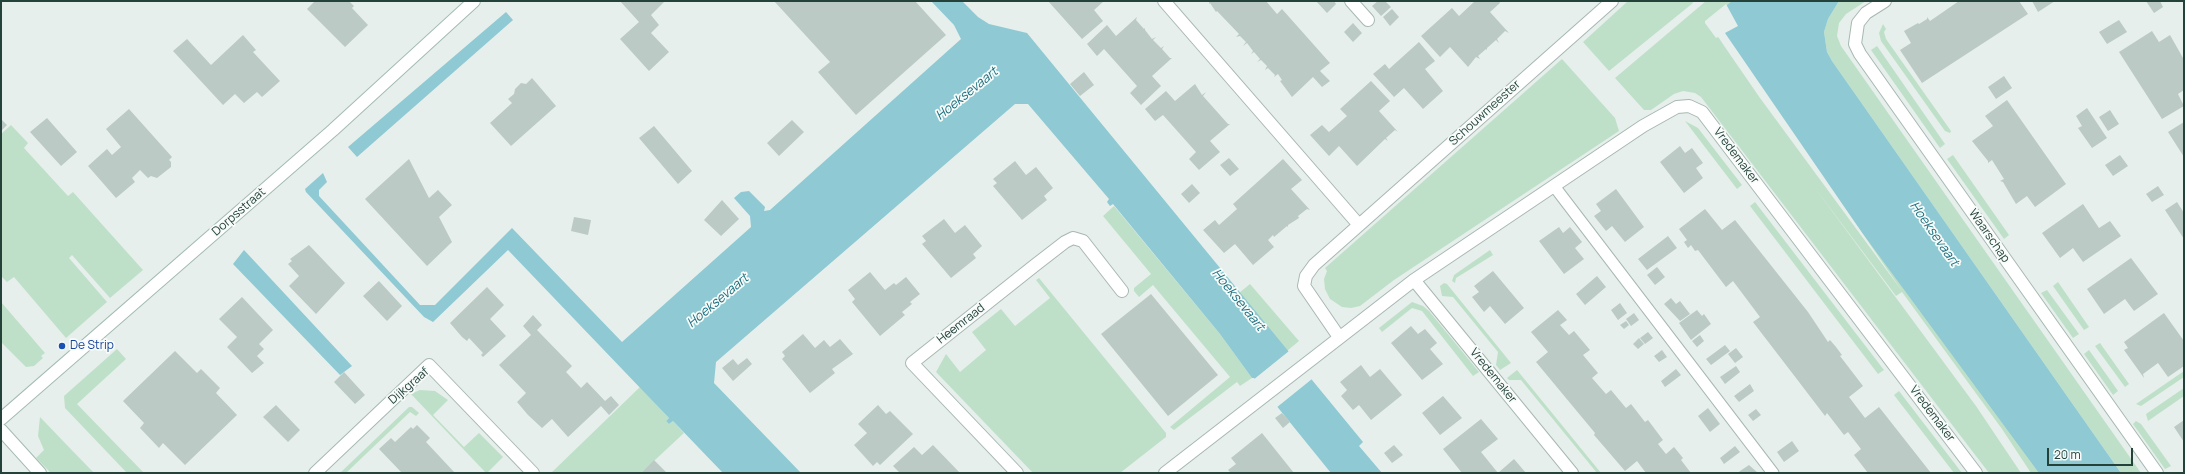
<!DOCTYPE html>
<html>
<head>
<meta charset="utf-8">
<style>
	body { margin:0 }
	#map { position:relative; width:2185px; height:474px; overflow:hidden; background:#e6efeb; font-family:Manrope,sans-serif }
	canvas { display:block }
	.frame { position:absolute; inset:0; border:2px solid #24423a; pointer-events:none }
	.scale { position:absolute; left:2047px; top:448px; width:86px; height:18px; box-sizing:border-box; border:2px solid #24423a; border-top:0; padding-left:5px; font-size:12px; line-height:14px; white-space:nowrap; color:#24423a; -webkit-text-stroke:3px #f7fbf9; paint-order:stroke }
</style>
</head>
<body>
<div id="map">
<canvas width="2185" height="474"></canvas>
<div class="frame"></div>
<div class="scale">20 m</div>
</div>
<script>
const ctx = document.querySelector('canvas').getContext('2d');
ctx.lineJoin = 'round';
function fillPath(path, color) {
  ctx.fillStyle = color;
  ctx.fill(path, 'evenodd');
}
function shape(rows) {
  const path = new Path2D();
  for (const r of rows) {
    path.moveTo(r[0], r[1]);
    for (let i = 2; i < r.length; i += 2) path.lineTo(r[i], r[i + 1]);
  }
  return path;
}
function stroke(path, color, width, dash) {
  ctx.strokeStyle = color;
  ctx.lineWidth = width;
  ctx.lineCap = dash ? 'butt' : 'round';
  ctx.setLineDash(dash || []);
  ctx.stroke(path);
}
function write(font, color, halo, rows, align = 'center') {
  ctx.font = font + ' Manrope,sans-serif';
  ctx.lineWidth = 3.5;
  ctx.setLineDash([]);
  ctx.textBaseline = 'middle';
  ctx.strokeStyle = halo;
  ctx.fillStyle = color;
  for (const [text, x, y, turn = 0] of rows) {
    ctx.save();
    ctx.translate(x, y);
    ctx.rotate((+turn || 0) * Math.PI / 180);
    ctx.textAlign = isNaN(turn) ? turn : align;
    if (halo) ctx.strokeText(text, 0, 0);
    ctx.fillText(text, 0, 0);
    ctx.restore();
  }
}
fillPath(shape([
	[1628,1,1692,1,1693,3,1609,71,1583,42],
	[1706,1,1742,1,2060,473,2031,473,2002,429,1902,292,1896,296,1815,188,1976,406,2021,473,1989,473,1701,97,1695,93,1683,91,1674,94,1651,110,1644,110,1615,78],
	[1839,1,1866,1,1846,14,1839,23,1837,36,1841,46,2141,473,2121,473,1832,61,1827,52,1824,32,1828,19],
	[1883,24,1886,29,1884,32,1886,39,1951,131,1950,133,1945,131,1881,41,1879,33],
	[1877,46,1945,144,1940,148,1871,50],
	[1562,59,1615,118,1619,131,1394,280,1360,306,1351,308,1342,307,1330,299,1325,289,1324,279,1327,271,1325,268],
	[1685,121,1698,128,1742,185,1737,189],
	[11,125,28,143,24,148,68,196,73,192,143,270,110,298,72,255,69,258,107,302,66,338,14,277,7,282,1,276,1,134],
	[1953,155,2009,235,2004,239,1947,159],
	[1755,202,1884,370,1878,374,1750,206],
	[1114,206,1220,334,1252,378,1240,386,1237,382,1174,430,1170,427,1230,377,1153,285,1139,297,1134,291,1134,288,1151,274,1103,216],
	[1490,250,1493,255,1456,278,1455,283,1452,281,1454,275],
	[1039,278,1166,433,1166,437,1120,473,1033,473,936,372,946,354,960,372,986,350,972,332,1001,309,1015,326,1050,298,1036,280],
	[2058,282,2089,327,2084,330,2053,286],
	[1444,283,1447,284,1511,363,1500,370,1496,365,1498,352,1453,297,1442,296,1440,286],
	[1250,284,1299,341,1287,351,1239,293],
	[2047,290,2079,334,2073,338,2041,293],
	[1,302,45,353,41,356,43,358,34,366,26,367,1,342],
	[1412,302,1423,306,1429,311,1479,372,1473,376,1422,311,1412,308,1382,332,1379,328],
	[2100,343,2129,384,2125,387,2095,346],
	[117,349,126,359,77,404,144,473,127,473,65,408,64,396],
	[2089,350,2118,391,2113,395,2084,354],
	[1517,370,1601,473,1597,473,1521,380,1509,380,1507,378],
	[2184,371,2184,377,2141,406,2136,404],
	[640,387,669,418,666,421,669,424,673,421,684,433,641,473,551,473],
	[2184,388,2184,396,2148,421,2146,414],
	[420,390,435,391,448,400,433,415,464,447,479,433,503,457,488,472,489,473,486,473,411,394],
	[1899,391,1962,473,1954,473,1894,395],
	[409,407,412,407,419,413,416,416,410,412,346,473,340,473],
	[40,417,64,442,94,473,51,473,36,458,44,450,38,436],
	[2136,421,2141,424,2171,466,2165,469,2133,424]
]), '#bfe0c8');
fillPath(shape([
	[931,1,962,1,978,17,989,24,1027,33,1363,442,1359,446,1382,473,1331,473,1254,378,1252,378,1220,334,1113,204,1110,206,1107,202,1109,199,1028,104,1015,104,716,362,714,383,801,473,723,473,673,421,669,424,666,421,669,418,508,250,433,322,424,317,306,192,305,189,323,173,327,182,319,190,319,196,420,305,435,305,512,228,622,342,751,227,750,216,734,198,741,192,749,191,765,207,764,211,770,210,961,39,954,25],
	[1732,1,1839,1,1828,19,1824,32,1827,52,1832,61,2121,473,2039,473,1707,22],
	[506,12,513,20,357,157,348,147],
	[244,250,352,366,340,375,233,264]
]), '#8ec9d4');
fillPath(shape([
	[1726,4,1738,26,1725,33,1902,291,1760,98,1718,37,1716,38,1705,23,1705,21],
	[1289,351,1312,379,1276,408,1253,380]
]), '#e6efeb');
fillPath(shape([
	[315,1,349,1,354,6,352,8,368,25,345,47,307,9],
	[620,1,664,2,651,15,659,25,651,33,669,52,649,71,620,39,639,22],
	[774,1,915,1,946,35,856,115,818,72,830,62],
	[1048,1,1104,1,1094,10,1103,21,1082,39],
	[1209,1,1266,1,1277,14,1282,9,1330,63,1320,71,1330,81,1322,87,1313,77,1292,97,1280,81,1282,80,1278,74,1274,77,1275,75,1268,68,1265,70,1267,66,1261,60,1257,62,1260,59,1254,52,1251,54,1253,51,1247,43,1243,46,1246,42,1240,36,1236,37,1239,34,1217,11,1216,12,1210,3,1209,4],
	[1316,1,1334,1,1336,4,1327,13],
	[1378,1,1385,1,1391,7,1381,16,1372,6],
	[1475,1,1499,1,1500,3,1490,12,1509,33,1505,31,1497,39,1499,43,1496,40,1487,48,1487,50,1486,49,1478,56,1480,59,1476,57,1468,67,1450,47,1440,57,1421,36,1452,8,1459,16],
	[1959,1,2019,1,2028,14,1922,83,1900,50,1911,43,1904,31,1918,23,1919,24,1927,19,1927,17,1930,21],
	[2032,1,2055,1,2038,12],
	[2146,1,2160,1,2163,7,2154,13],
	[1392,9,1399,17,1390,26,1383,17],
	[1137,17,1136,20,1144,29,1145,28,1145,30,1152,39,1156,37,1153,40,1161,48,1164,46,1162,49,1170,58,1172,58,1152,76,1161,86,1141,105,1130,93,1137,86,1104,49,1097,56,1087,44,1107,25,1116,36],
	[2119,20,2127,32,2107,44,2099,32],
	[1353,23,1362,33,1353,42,1344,32],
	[2152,31,2159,42,2170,35,2183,58,2184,57,2184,90,2178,94,2184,106,2162,119,2119,52],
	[243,35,256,50,253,52,280,81,262,97,257,92,244,103,235,94,223,105,173,51,187,39,211,65],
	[1419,42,1435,61,1425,69,1443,91,1423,109,1404,88,1394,97,1373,74,1385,64,1389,69],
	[1084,72,1094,85,1080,96,1070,84],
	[2004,76,2012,88,1996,99,1988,87],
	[532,78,556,106,511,146,490,123,512,103,508,99,514,94,515,89,521,83,526,84],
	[1371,81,1390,101,1379,111,1398,132,1395,130,1386,138,1388,141,1385,139,1357,166,1339,146,1329,156,1310,135,1322,125,1329,132,1347,116,1340,109],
	[1195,84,1202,95,1206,92,1203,96,1228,124,1230,124,1210,141,1220,152,1199,170,1189,159,1196,152,1163,115,1155,121,1145,109,1166,91,1175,101],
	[2007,100,2066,184,2035,207,2027,196,2016,204,2003,182,2000,181,2004,179,1992,160,1988,163,1988,161,1972,141,1993,126,1985,116],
	[2087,108,2107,138,2092,148,2078,128,2082,126,2076,116],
	[129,109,172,157,169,160,171,162,171,167,157,178,151,176,148,178,140,170,132,178,135,182,116,198,88,166,107,149,112,155,121,147,106,129],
	[2110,110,2119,124,2108,131,2099,117],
	[47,118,77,152,61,166,30,132],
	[1,119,7,125,1,131],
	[792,120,804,132,779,156,767,143],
	[2184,122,2184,157,2168,132],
	[654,126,692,171,678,184,639,138],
	[1680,146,1685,153,1692,148,1703,163,1696,168,1703,178,1684,193,1660,162],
	[2120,155,2128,166,2113,176,2105,165],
	[1229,158,1239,169,1230,176,1220,165],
	[409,159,429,198,438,190,452,205,439,217,452,242,427,266,365,199],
	[1283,159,1302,180,1291,189,1310,210,1307,209,1298,216,1299,218,1288,225,1288,227,1287,226,1274,237,1273,235,1268,240,1274,247,1253,265,1235,244,1224,253,1203,230,1215,220,1219,225,1237,209,1233,204],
	[1015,161,1026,175,1036,167,1053,188,1044,196,1047,200,1022,220,993,186,997,183,993,179],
	[1192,184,1200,193,1189,203,1181,194],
	[2158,186,2164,195,2152,202,2146,194],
	[1616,189,1644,227,1625,242,1612,226,1606,231,1594,216,1601,211,1596,204],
	[722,200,739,219,721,236,704,220],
	[2177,202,2184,213,2184,239,2165,210],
	[2083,204,2099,228,2110,221,2121,236,2083,262,2073,248,2060,258,2042,233],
	[1705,209,1722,230,1735,220,1808,312,1828,342,1830,340,1836,347,1842,355,1840,356,1863,386,1849,397,1865,418,1879,407,1931,473,1868,473,1854,455,1861,449,1848,432,1844,435,1827,413,1825,416,1796,378,1753,322,1760,317,1733,281,1726,287,1698,250,1695,251,1691,245,1688,248,1684,242,1687,240,1679,229],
	[574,217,591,220,588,235,571,231],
	[944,219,955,233,965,225,982,246,973,254,976,258,951,278,922,244,926,241,922,236],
	[1559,227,1563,233,1570,227,1582,242,1575,248,1584,259,1564,274,1539,241],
	[1668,236,1677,248,1647,270,1638,259],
	[309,245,345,283,316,314,289,286,299,276,288,264,292,261,290,259],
	[2131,258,2158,294,2134,311,2125,299,2104,314,2087,289],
	[1657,267,1665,277,1655,285,1647,275],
	[1493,271,1524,308,1505,324,1490,306,1484,312,1472,297,1479,292,1474,286],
	[870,272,885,290,894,283,896,285,906,277,920,294,910,302,912,304,902,312,905,315,880,336,852,302,855,299,848,290],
	[1597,276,1606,287,1585,305,1576,294],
	[379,281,402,306,387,321,363,296],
	[487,287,504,305,490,319,506,336,483,357,481,355,483,353,469,338,467,341,462,337,450,323],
	[1151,294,1218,375,1168,416,1101,334],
	[242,297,273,330,259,344,264,349,257,356,264,363,252,373,227,347,237,337,219,319],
	[1671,298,1676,304,1680,301,1690,314,1680,321,1664,304],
	[1620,303,1627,313,1618,320,1611,310],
	[1558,310,1567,320,1560,325,1569,335,1574,331,1590,350,1583,355,1598,373,1592,378,1606,394,1611,390,1626,408,1631,404,1645,422,1648,420,1663,440,1658,444,1666,454,1674,447,1683,458,1681,460,1691,473,1646,473,1637,461,1625,471,1594,435,1595,433,1536,362,1548,352,1531,332],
	[1697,310,1702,316,1704,314,1711,324,1691,340,1679,323],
	[1634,313,1639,320,1631,326,1626,319],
	[2164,313,2184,341,2184,366,2168,377,2158,363,2143,374,2144,378,2124,350,2128,348,2124,342],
	[533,315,542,325,537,330,572,366,566,372,581,388,587,382,605,401,611,396,619,405,609,415,601,406,568,437,552,419,542,428,528,415,517,402,526,393,499,365,531,335,523,326],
	[1626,321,1629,325,1624,329,1620,325],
	[1411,326,1418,334,1425,329,1437,343,1430,349,1443,364,1422,380,1391,343],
	[1648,332,1653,338,1645,344,1640,338],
	[803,334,815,348,824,340,830,347,840,339,853,354,832,369,835,373,810,393,782,359,785,356,782,352],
	[1700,335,1704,341,1697,347,1692,341],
	[1639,338,1644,344,1638,349,1633,344],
	[1725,345,1730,351,1711,365,1706,359],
	[1736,348,1743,357,1735,363,1728,354],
	[1662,350,1667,357,1659,362,1654,356],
	[175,351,197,373,201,369,220,388,216,393,237,415,185,465,163,443,159,448,140,428,144,423,123,401],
	[747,358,752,364,733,381,722,368,733,359,738,365],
	[1361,365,1370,377,1380,369,1402,395,1371,420,1359,405,1353,410,1341,396,1347,390,1340,382],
	[1736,366,1740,372,1725,384,1720,377],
	[1676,369,1681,375,1665,387,1661,381],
	[344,372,365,395,355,404,334,382],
	[1750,384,1754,391,1739,402,1734,396],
	[1443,396,1462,418,1440,435,1422,413],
	[276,405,300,430,288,442,263,417],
	[878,405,886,414,890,411,913,434,880,465,877,462,873,466,854,445,867,433,858,424],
	[1708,408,1720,424,1710,432,1698,416],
	[1756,409,1761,415,1753,421,1748,415],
	[1282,413,1290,422,1283,428,1275,418],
	[1481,419,1498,439,1481,452,1498,473,1514,459,1526,473,1462,473,1443,449],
	[2184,420,2184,442,2174,427],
	[417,425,430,438,426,442,455,473,402,473,379,449,391,438,395,442,411,427,413,429],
	[1262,433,1294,473,1231,473,1228,470,1236,464,1231,458],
	[1792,441,1799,451,1784,462,1777,452],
	[933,445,960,473,900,473,893,466,914,447,922,455],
	[1394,445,1403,455,1392,463,1384,453],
	[1735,446,1740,452,1724,464,1720,458],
	[654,460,667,473,641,473],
	[1749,465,1758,473,1738,473,1740,471]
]), '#bbcac4');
const lane = shape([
	[1554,186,1773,473]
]);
const street = shape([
	[1164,1,1359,225],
	[1351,1,1368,20],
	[1885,1,1866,13,1858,23,1855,44,1860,54,2157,473],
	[1414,280,1572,473],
	[1339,337,1304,286,1306,276,1314,265,1612,1],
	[315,473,429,365,533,473],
	[1017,473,912,363,1034,266,1065,242,1073,238,1083,241,1122,291],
	[1165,473,1414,280,1643,126,1677,107,1689,106,1702,112,1976,473]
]);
const secondary = shape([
	[1,419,333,130,474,1],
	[1,430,40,473]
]);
stroke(lane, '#a8b8b2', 13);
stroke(street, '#a8b8b2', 14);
stroke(secondary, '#a4bbb3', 14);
stroke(lane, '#fff', 11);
stroke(street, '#fff', 12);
stroke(secondary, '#fff', 12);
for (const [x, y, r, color] of [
	[62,346,4,"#1a4fb4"]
]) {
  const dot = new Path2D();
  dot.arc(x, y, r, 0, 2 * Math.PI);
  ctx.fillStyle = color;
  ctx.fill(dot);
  stroke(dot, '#f7fbf9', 1.5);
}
write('12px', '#24423a', '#f7fbf9', [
	["Schouwmeester",1485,113,-42],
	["Vredemaker",1736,156,53],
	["Dorpsstraat",239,212,-41],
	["Waarschap",1989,236,55],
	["Heemraad",961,324,-38],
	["Vredemaker",1493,376,51],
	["Dijkgraaf",409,386,-41],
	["Vredemaker",1932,414,53]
]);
write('12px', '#164399', '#f7fbf9', [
	["De Strip",70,346]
], 'left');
write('italic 13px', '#1c6f80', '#f7fbf9', [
	["Hoeksevaart",967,94,-39],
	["Hoeksevaart",1934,234,55],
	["Hoeksevaart",1238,300,51],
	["Hoeksevaart",718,301,-40]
]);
</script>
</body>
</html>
